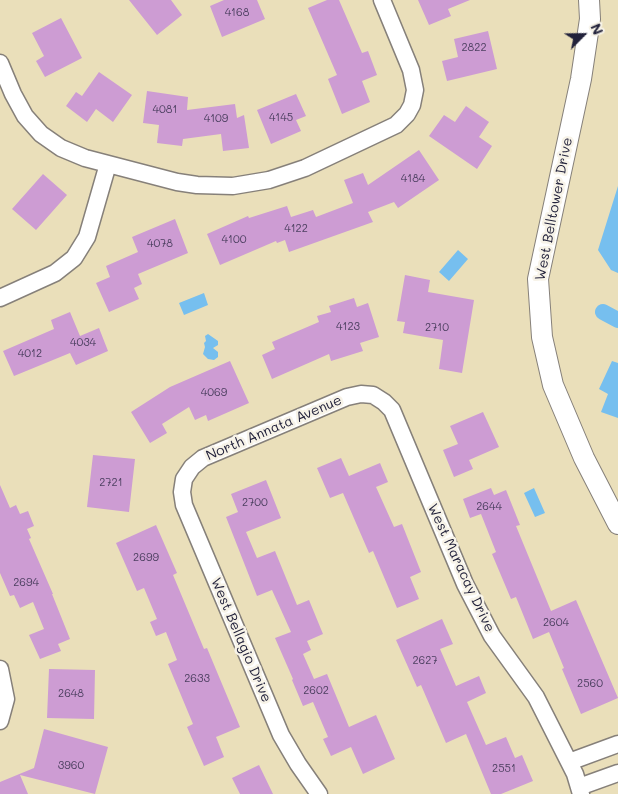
<!DOCTYPE html>
<html>
<head>
<meta charset="utf-8">
<style>
	body { margin:0 }
	#map { position:relative; width:618px; height:794px; overflow:hidden; background:#eadfba; font-family:Mali,sans-serif }
	canvas { display:block }
	.north { position:absolute; left:558px; top:10px; width:50px; height:50px; -webkit-text-stroke:4px #f7f3e8; paint-order:stroke; rotate:67deg; font-size:14px; font-weight:700; line-height:20px; text-align:center; color:#22223b }
	.north::after { content:''; display:block; margin:auto; width:18px; height:22px; background:#22223b; clip-path:polygon(50% 0,100% 100%,50% 72%,0 100%) }
</style>
</head>
<body>
<div id="map">
<canvas width="618" height="794"></canvas>
<div class="north">N</div>
</div>
<script>
const ctx = document.querySelector('canvas').getContext('2d');
ctx.lineJoin = 'round';
function fillPath(path, color) {
  ctx.fillStyle = color;
  ctx.fill(path, 'evenodd');
}
function shape(rows) {
  const path = new Path2D();
  for (const r of rows) {
    path.moveTo(r[0], r[1]);
    for (let i = 2; i < r.length; i += 2) path.lineTo(r[i], r[i + 1]);
  }
  return path;
}
function stroke(path, color, width, dash) {
  ctx.strokeStyle = color;
  ctx.lineWidth = width;
  ctx.lineCap = dash ? 'butt' : 'round';
  ctx.setLineDash(dash || []);
  ctx.stroke(path);
}
function write(font, color, halo, rows, align = 'center') {
  ctx.font = font + ' Mali,sans-serif';
  ctx.lineWidth = 5;
  ctx.setLineDash([]);
  ctx.textBaseline = 'middle';
  ctx.strokeStyle = halo;
  ctx.fillStyle = color;
  for (const [text, x, y, turn = 0] of rows) {
    ctx.save();
    ctx.translate(x, y);
    ctx.rotate((+turn || 0) * Math.PI / 180);
    ctx.textAlign = isNaN(turn) ? turn : align;
    if (halo) ctx.strokeText(text, 0, 0);
    ctx.fillText(text, 0, 0);
    ctx.restore();
  }
}
fillPath(shape([
	[618,186,618,273,611,270,598,250],
	[458,250,468,259,449,281,439,272],
	[204,293,208,305,184,315,179,303],
	[208,334,218,341,218,345,213,348,218,352,218,357,214,360,208,359,203,354,205,347,204,343,206,341,205,336],
	[612,361,618,363,618,418,601,412,608,394,599,389],
	[534,488,545,513,535,517,524,493]
]), '#76bfef');
stroke(shape([
	[603,312,618,320]
]), '#76bfef', 16);
fillPath(shape([
	[129,0,171,0,182,15,157,35],
	[224,0,257,0,265,19,222,37,210,6],
	[327,0,339,0,362,53,368,51,377,75,362,81,370,102,342,114,328,79,337,75,308,8],
	[418,0,470,0,448,9,451,16,429,25],
	[61,18,82,58,45,77,36,61,44,56,32,33],
	[488,31,497,69,447,81,442,61,458,57,454,39],
	[99,72,132,95,113,122,96,109,87,122,66,106,76,92,82,96],
	[147,91,188,97,187,110,235,104,237,118,244,115,249,148,223,151,221,134,183,139,182,146,157,143,159,125,143,123],
	[296,94,306,116,296,120,301,131,271,144,257,110],
	[466,106,489,122,479,137,492,146,477,169,429,136,444,115,455,122],
	[419,150,439,180,398,208,394,202,368,212,373,222,289,252,285,240,277,243,276,241,220,265,207,234,248,216,249,218,287,206,291,217,313,210,316,217,353,203,344,180,363,173,368,185],
	[43,174,67,195,36,230,12,209],
	[175,219,188,253,138,274,142,284,134,288,139,299,109,312,96,283,110,277,106,266,138,252,132,237],
	[405,275,430,280,428,292,474,300,462,373,439,369,443,340,403,333,405,322,397,321],
	[354,298,357,307,368,303,379,337,360,343,363,351,331,361,329,354,272,379,262,355,275,349,272,342,319,322,317,316,331,312,329,306],
	[70,312,80,336,99,328,108,351,76,365,70,353,14,376,3,351,54,329,51,320],
	[230,361,249,403,208,421,206,415,195,420,189,407,162,424,167,433,150,443,131,412,170,387],
	[483,412,499,447,469,460,473,469,454,477,443,450,458,444,450,426],
	[93,455,135,459,129,512,87,507],
	[341,458,349,476,380,463,388,482,376,487,394,527,402,524,421,572,410,577,419,599,397,608,373,551,369,553,343,493,330,498,317,468],
	[266,480,281,518,246,532,257,558,275,551,297,605,309,600,323,634,307,641,311,650,303,654,314,679,327,674,349,727,376,715,395,759,363,774,351,747,331,756,323,739,328,737,313,702,303,706,292,680,293,679,275,638,291,632,272,590,257,596,226,517,238,512,231,494],
	[0,485,10,508,16,505,20,514,28,511,34,526,27,529,31,538,29,539,53,594,52,594,70,639,58,644,61,651,40,659,29,635,44,629,33,602,20,608,14,595,10,596,0,573],
	[491,488,494,495,506,490,520,525,516,526,551,611,576,600,618,698,581,714,562,669,564,668,549,632,533,639,516,597,511,599,492,554,496,552,481,514,470,518,463,499],
	[156,525,177,573,173,575,204,649,207,648,240,727,216,737,224,757,204,766,187,727,193,724,168,664,177,660,166,632,156,636,150,622,157,619,144,588,137,591,116,543],
	[442,619,453,644,440,649,456,686,479,676,486,693,467,702,486,745,506,737,515,758,522,755,533,781,501,794,491,794,466,734,446,743,421,685,417,687,396,640],
	[49,669,95,670,94,719,47,718],
	[44,729,108,747,95,794,20,775,28,794,0,794,0,782,34,768],
	[259,765,273,794,240,794,232,778]
]), '#cd9cd3');
const minor = shape([
	[0,63,13,94,25,116,41,134,61,148,85,158,177,182,197,185,233,186,269,180,305,168,396,125,407,114,412,105,415,90,411,70,382,0],
	[0,298,55,273,74,258,87,237,108,164],
	[0,669,6,699,0,721],
	[569,762,618,744],
	[579,787,618,773],
	[319,794,298,764,281,735,184,505,182,492,184,479,192,467,203,458,347,397,361,394,373,395,384,402,392,410,465,584,492,636,536,697,575,774,581,794]
]);
const tertiary = shape([
	[589,0,590,19,581,79,538,279,542,337,553,385,584,458,618,524]
]);
stroke(minor, '#86807a', 19);
stroke(tertiary, '#86807a', 22);
stroke(minor, '#fff', 16);
stroke(tertiary, '#fff', 20);
write('11px', '#4d4061', null, [
	["4168",237,13],
	["2822",474,48],
	["4081",165,110],
	["4145",281,118],
	["4109",216,119],
	["4184",413,179],
	["4122",296,229],
	["4100",234,240],
	["4078",160,244],
	["4123",348,327],
	["2710",437,328],
	["4034",83,343],
	["4012",30,354],
	["4069",214,393],
	["2721",111,483],
	["2700",255,503],
	["2644",489,507],
	["2699",146,558],
	["2694",26,583],
	["2604",556,623],
	["2627",425,661],
	["2633",197,679],
	["2560",590,684],
	["2602",316,691],
	["2648",71,694],
	["3960",71,766],
	["2551",504,769]
]);
write('14px', '#22223b', '#f7f3e8', [
	["West Belltower Drive",554,209,-79],
	["North Annata Avenue",274,428,-23],
	["West Maracay Drive",461,568,65],
	["West Bellagio Drive",241,640,67]
]);
</script>
</body>
</html>
